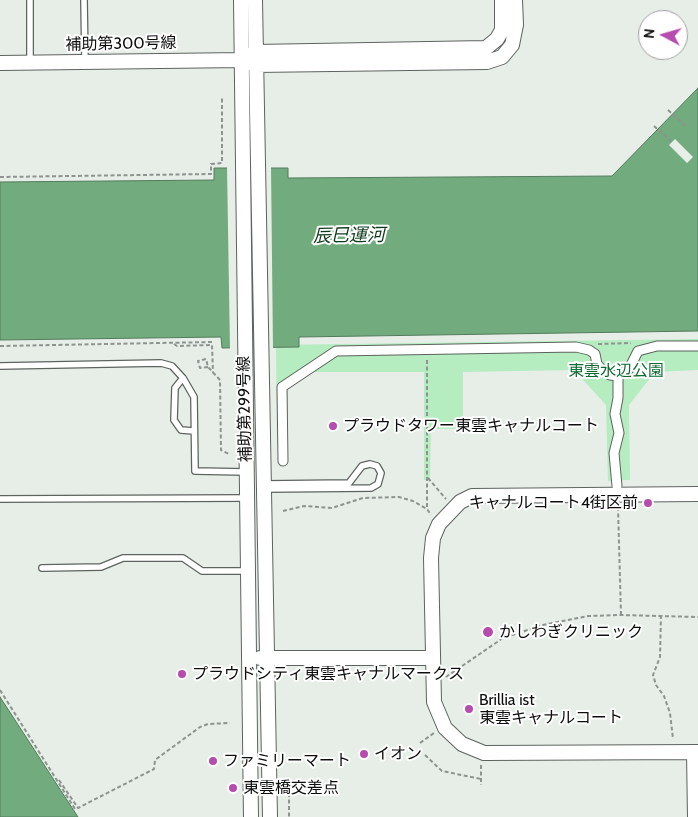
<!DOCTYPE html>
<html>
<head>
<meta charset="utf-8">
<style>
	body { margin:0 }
	#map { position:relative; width:698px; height:817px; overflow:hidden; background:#e7eee8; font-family:Cabin,sans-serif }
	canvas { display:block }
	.north { position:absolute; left:638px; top:10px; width:50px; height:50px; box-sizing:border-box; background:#fff; border:1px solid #9e9f9e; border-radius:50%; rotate:276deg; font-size:14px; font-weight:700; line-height:20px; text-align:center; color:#0c0e0c }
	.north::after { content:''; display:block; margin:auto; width:18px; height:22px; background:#b64cae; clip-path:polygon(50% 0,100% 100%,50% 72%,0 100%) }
</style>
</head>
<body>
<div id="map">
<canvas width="698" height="817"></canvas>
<div class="north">N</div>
</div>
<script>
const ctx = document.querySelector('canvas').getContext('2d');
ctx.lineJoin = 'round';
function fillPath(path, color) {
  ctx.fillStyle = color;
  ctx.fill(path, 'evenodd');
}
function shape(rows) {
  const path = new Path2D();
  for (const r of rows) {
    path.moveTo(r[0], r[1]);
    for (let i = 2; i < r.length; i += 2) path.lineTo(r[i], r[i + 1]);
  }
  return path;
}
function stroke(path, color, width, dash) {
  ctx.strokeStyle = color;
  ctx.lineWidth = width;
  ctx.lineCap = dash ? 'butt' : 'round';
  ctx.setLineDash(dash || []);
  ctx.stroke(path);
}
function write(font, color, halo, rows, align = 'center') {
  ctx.font = font + ' Cabin,"Noto Sans JP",sans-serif';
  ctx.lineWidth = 4;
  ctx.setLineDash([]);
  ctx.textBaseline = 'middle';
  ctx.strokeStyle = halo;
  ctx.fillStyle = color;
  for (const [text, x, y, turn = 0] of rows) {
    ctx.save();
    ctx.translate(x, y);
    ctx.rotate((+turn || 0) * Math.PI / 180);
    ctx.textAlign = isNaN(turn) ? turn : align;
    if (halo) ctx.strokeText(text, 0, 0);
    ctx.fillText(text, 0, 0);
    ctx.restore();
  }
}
fillPath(shape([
	[698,339,698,370,655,372,629,405,630,480,608,481,606,405,574,370,463,372,463,429,431,429,430,479,424,480,424,372,312,372,288,388,288,446,277,446,276,345]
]), '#b5ecc0');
const water = shape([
	[698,88,698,331,299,337,299,347,222,348,221,337,0,340,0,182,214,180,214,168,288,168,288,178,612,176,698,88],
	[0,697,78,817,0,817,0,697]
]);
fillPath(water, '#72ab7e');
stroke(water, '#537c5c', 1);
fillPath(shape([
	[675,139,693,157,687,163,669,145],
	[227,166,271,166,273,350,230,350]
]), '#e7eee8');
const service = shape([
	[30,0,30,62],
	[84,0,85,62],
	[0,366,161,363,172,366,183,378,194,397,195,471,247,472],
	[183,378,175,388,174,420,181,430,194,431],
	[264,484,349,483,362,466,370,464,377,466,381,473,378,484,371,488,264,489],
	[0,499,247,498],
	[42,568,101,567,123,558,183,558,202,571,248,571]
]);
const pedestrian = shape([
	[283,461,282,387,336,351,576,347,589,350,595,354,597,364,602,370,610,375,618,376,629,369,638,351,657,346,698,346],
	[617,486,614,453,619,433,615,414,618,398,618,376]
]);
const tertiary = shape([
	[241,0,251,817],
	[255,0,270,817],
	[249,56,255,52,486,48,497,39,502,30,502,0],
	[0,63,242,60,255,65,487,62,502,57,512,45,516,25,515,0],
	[698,494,472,496,460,502,439,524,433,538,431,558,434,702,445,728,462,744,484,753,698,752],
	[260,658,432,658],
	[694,752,695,817]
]);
stroke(service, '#5d635e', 8);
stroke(pedestrian, '#5d635e', 11);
stroke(tertiary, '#5d635e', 16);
stroke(shape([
	[0,177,211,174,211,164,222,163,222,96],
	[174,344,177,346,212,345,213,373],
	[598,344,631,343],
	[0,346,213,342],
	[427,360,427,509],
	[208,367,200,368,198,361,206,359,208,367,220,380,221,450,229,454],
	[428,478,446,499],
	[618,507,621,615],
	[283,511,304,506,332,508,363,498,399,497,413,501,427,509,431,515],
	[661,615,660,657,653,675,656,685,664,696,670,713,673,739],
	[446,677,503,638,543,625,588,616,621,615,698,617],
	[0,690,75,809],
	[420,743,434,733],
	[425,755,442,771,481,779],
	[481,765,481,785],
	[59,780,78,808,154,769,155,760,200,727,208,724,230,723],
	[289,780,289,817]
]), '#8e938f', 2, [4, 2.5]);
stroke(service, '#fff', 5.5);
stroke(pedestrian, '#fff', 9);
stroke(tertiary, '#fff', 14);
stroke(shape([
	[668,110,687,127],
	[654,126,672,142]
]), '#8e938f', 2, [4, 2.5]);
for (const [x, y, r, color] of [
	[333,426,5,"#b64cae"],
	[648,503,5,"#b64cae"],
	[488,632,6,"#b64cae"],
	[182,674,5,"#b64cae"],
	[469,709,5,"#b64cae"],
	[364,754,5,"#b64cae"],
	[213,761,5,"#b64cae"],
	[233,788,5,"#b64cae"]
]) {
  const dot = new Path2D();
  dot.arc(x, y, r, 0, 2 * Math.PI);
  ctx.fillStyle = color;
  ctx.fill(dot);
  stroke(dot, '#fff', 2);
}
write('16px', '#0c0e0c', '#fff', [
	["補助第300号線",121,44,-1],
	["補助第299号線",245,409,-91]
]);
write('16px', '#0e6a32', '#fff', [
	["東雲水辺公園",616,371]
]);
write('16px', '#0c0e0c', '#fff', [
	["プラウドタワー東雲キャナルコート",343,426],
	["キャナルコート4街区前",638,503,"right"],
	["かしわぎクリニック",499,632],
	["プラウドシティ東雲キャナルマークス",192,674],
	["Brillia ist",479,700],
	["東雲キャナルコート",479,718],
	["イオン",374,754],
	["ファミリーマート",223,761],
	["東雲橋交差点",243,788]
], 'left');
write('italic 18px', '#0c381b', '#fff', [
	["辰巳運河",349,236,-1]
]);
</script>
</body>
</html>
